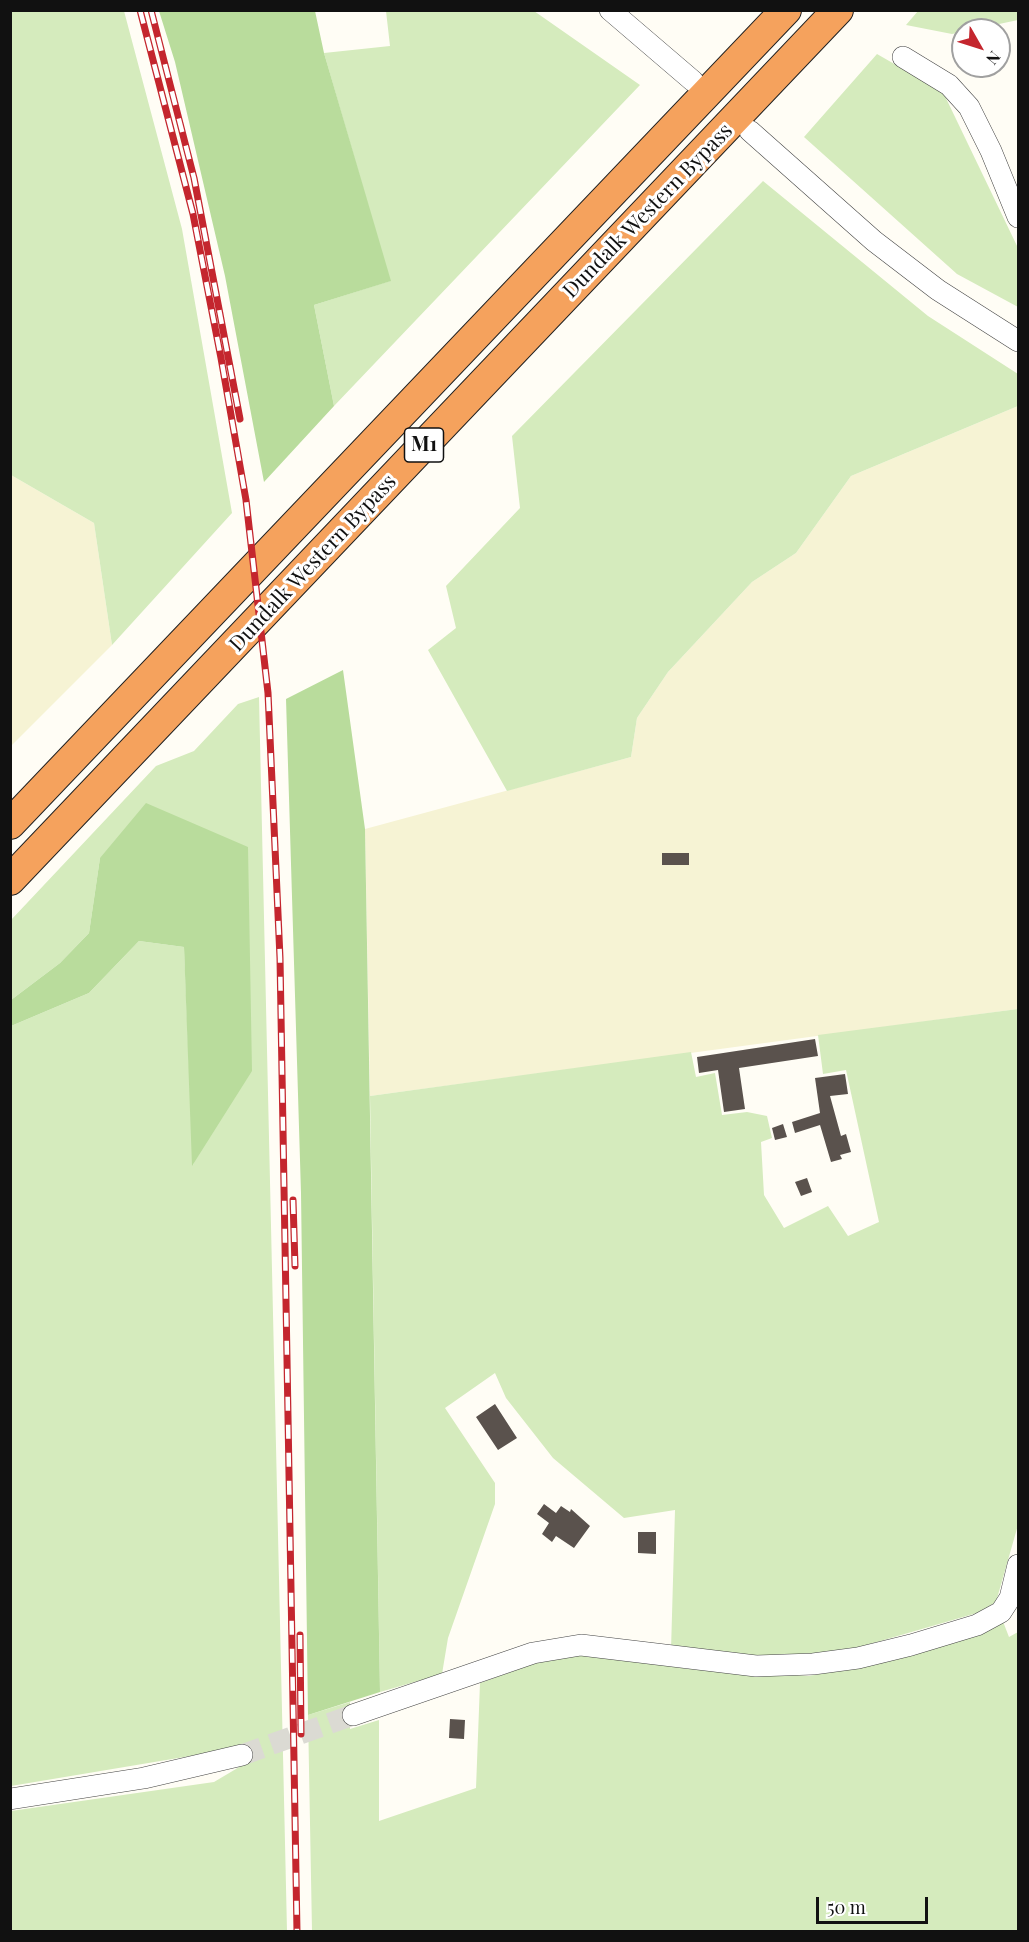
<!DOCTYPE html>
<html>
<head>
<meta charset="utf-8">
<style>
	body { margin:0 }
	#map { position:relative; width:1029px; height:1942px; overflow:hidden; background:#fffdf5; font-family:"Playfair Display",serif }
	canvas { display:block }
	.frame { position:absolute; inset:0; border:12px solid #111; pointer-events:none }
	.north { position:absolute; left:951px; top:18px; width:60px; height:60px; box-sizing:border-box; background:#fff; border:2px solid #a0a0a0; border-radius:50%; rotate:129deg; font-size:16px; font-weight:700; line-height:24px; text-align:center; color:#111 }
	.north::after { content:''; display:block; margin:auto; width:21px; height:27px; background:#c4262e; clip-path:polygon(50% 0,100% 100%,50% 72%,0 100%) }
	.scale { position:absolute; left:816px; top:1897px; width:112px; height:27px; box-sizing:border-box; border:3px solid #111; border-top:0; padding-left:8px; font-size:18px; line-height:21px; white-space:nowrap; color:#111; -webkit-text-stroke:4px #fff; paint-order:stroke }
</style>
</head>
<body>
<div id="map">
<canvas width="1029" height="1942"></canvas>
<div class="frame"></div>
<div class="north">N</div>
<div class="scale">50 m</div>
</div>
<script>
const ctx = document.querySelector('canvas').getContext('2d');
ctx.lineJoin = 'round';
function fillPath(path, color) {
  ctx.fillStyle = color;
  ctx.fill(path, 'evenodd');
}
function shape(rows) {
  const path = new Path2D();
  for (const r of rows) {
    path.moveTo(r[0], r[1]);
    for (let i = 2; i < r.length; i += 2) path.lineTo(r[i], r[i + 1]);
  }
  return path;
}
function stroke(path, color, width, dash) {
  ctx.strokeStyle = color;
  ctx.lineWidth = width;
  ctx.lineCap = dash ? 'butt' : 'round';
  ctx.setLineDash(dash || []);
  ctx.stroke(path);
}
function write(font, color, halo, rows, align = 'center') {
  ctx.font = font + ' "Playfair Display",serif';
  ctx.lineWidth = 6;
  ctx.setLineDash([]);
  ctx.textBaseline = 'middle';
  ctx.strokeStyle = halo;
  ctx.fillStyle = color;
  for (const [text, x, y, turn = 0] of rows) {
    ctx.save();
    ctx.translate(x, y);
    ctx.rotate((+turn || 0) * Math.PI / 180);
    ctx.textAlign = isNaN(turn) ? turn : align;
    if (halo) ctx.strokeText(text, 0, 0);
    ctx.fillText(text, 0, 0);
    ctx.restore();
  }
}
fillPath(shape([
	[1018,406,1018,1009,370,1096,365,829,631,757,637,718,668,672,752,582,796,553,851,476],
	[11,475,94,523,112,645,11,746]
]), '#f6f3d4');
fillPath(shape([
	[10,11,124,11,182,229,232,513,112,645,94,523,11,475],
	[386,11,534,11,640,85,334,406,314,305,390,281,324,53,390,46],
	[918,11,1018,11,1018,20,952,34,906,25],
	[877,54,943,92,1018,248,1018,307,957,274,804,137],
	[763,181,928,316,1018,374,1018,406,851,476,796,553,752,582,668,672,637,718,631,757,507,791,428,650,456,628,446,586,520,508,512,436],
	[259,697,287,1931,10,1931,11,1811,214,1782,246,1763,244,1747,11,1786,11,1026,89,993,139,941,184,947,193,1165,248,847,100,858,89,933,60,963,11,1000,11,920,156,766,194,751,238,704],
	[1018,1009,1018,1525,996,1602,977,1613,839,1653,764,1657,671,1650,675,1510,624,1518,553,1458,506,1398,495,1373,445,1408,495,1483,495,1504,448,1638,442,1674,380,1692,370,1096,691,1052,696,1077,715,1073,722,1115,747,1112,767,1116,772,1138,761,1142,764,1195,784,1228,828,1206,848,1236,879,1222,846,1070,823,1074,818,1035],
	[1002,1619,1009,1637,1018,1632,1018,1931,312,1931,308,1715,350,1702,350,1729,379,1720,379,1821,476,1788,480,1683,558,1655,599,1655,689,1669,809,1676,839,1670]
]), '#d5ebbd');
fillPath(shape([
	[159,11,315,11,324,53,391,281,314,305,334,406,264,482,225,276,175,62],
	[343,670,365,829,380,1692,308,1715,301,1193,286,699],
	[146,803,248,847,252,1071,192,1166,184,947,139,941,89,993,11,1026,11,1000,60,963,89,933,100,858]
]), '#b9dc9c');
fillPath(shape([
	[662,853,689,853,689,865,662,865],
	[815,1039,818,1056,739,1068,745,1109,724,1112,718,1070,699,1073,697,1057],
	[845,1074,848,1094,830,1096,841,1136,846,1134,851,1152,840,1155,842,1159,831,1162,820,1125,795,1133,792,1122,820,1113,815,1078],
	[783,1124,787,1137,775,1140,772,1128],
	[807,1178,812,1192,801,1196,795,1182],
	[495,1404,517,1438,498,1450,476,1417],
	[544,1504,556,1513,561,1506,570,1512,571,1509,590,1526,574,1548,556,1536,552,1542,542,1534,549,1523,537,1514],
	[638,1532,656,1532,656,1554,638,1553],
	[450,1719,465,1720,464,1739,449,1738]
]), '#5a524d');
stroke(shape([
	[242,1755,353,1715]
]), '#dbdad3', 21, [21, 10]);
const minor = shape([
	[610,10,693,81],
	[903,57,949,85,969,107,991,151,1018,217],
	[750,131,874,241,938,290,1018,341],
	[353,1715,533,1653,581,1645,756,1666,813,1664,858,1658,911,1645,977,1625,1001,1612,1010,1598,1018,1565],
	[10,1799,144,1778,242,1755]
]);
const highway = shape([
	[10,824,786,10],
	[10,880,838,10]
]);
stroke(minor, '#444', 22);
stroke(highway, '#222', 32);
stroke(minor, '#fff', 21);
stroke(highway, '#f5a25d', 30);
const rail = shape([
	[140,10,193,214,221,358,246,500,268,693,280,958,297,1932],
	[151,10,194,178,240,419],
	[293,1200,295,1266],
	[300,1635,301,1734]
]);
stroke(rail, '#c4262e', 7);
stroke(rail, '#fff', 4.5, [14]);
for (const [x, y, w] of [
	[424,445,39]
]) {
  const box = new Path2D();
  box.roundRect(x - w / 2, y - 17, w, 34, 4.5);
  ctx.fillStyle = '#fff';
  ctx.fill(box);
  stroke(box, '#111', 1.5);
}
write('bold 20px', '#111', null, [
	["M1",424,445]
]);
write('21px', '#111', '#fff', [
	["Dundalk Western Bypass",648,211,-46],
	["Dundalk Western Bypass",313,563,-47]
]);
</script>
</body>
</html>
